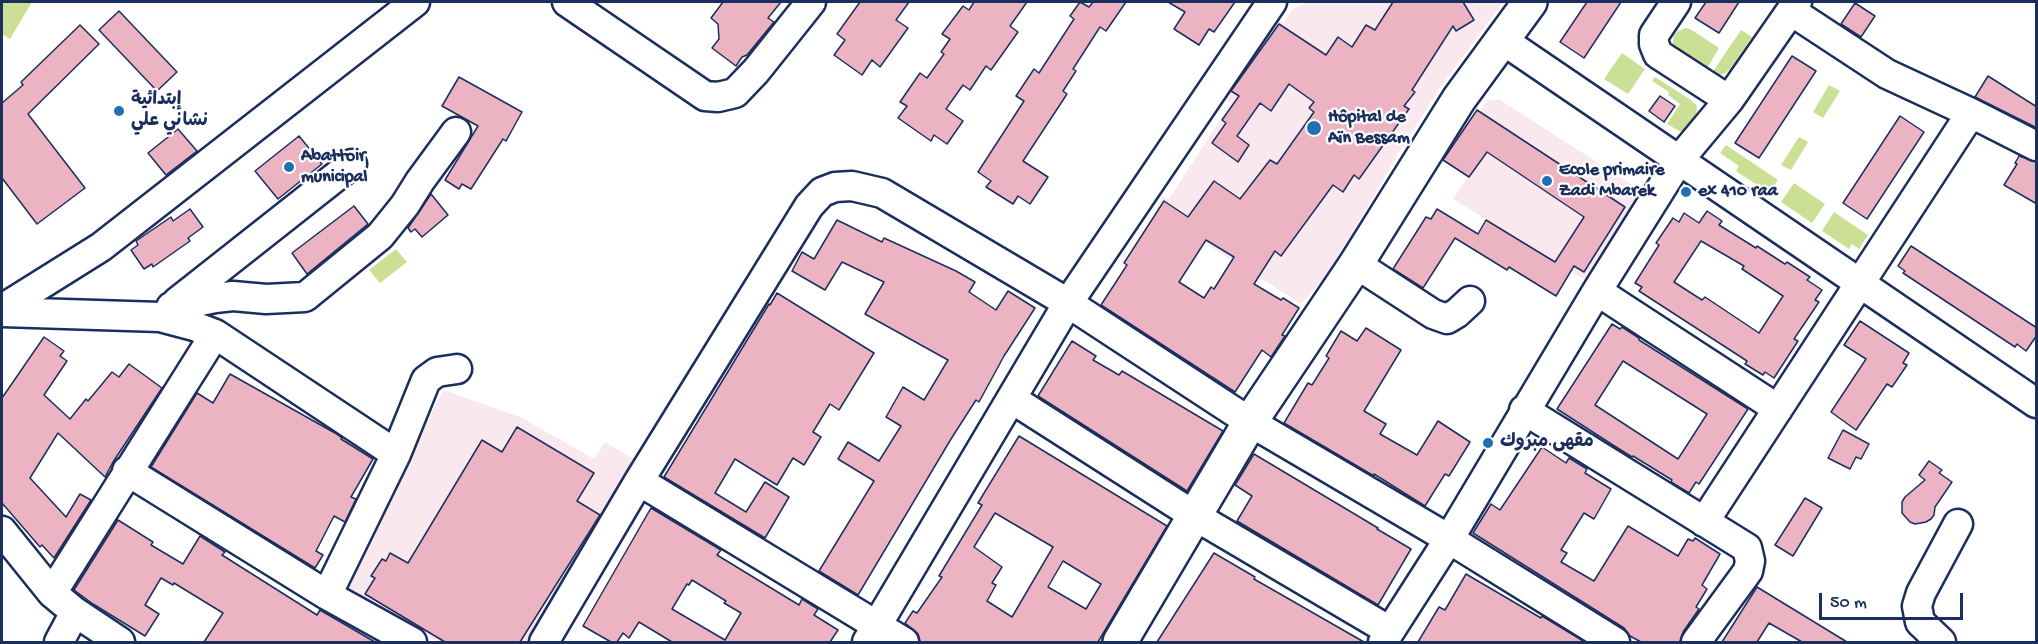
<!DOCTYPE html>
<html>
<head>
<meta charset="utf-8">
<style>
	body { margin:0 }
	#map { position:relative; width:2038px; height:644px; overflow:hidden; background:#fff; font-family:"Gochi Hand",sans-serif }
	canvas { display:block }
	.frame { position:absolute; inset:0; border:3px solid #1b2f5e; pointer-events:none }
	.scale { position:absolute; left:1819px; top:593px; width:144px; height:27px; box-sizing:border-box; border:3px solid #1b2f5e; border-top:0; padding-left:8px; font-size:18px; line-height:21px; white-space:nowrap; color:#1b2f5e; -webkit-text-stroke:4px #fff; paint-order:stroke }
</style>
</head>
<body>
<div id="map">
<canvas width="2038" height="644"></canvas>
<div class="frame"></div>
<div class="scale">50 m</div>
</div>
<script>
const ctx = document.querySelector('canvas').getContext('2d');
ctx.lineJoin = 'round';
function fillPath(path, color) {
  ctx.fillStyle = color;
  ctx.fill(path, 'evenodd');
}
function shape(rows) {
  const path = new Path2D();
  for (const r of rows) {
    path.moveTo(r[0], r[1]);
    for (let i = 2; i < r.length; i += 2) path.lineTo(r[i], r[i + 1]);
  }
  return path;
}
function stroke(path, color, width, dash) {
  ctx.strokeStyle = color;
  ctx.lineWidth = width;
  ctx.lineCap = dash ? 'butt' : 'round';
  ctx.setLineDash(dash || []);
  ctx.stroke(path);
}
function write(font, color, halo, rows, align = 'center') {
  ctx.font = font + ' "Gochi Hand","Playpen Sans Arabic",sans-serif';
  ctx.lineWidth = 4.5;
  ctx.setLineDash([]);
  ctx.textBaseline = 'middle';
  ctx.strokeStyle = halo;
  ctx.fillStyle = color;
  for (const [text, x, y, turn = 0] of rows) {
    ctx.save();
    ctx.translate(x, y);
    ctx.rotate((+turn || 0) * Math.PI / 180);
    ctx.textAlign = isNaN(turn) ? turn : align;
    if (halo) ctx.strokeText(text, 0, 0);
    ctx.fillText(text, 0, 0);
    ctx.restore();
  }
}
fillPath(shape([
	[1307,2,1503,2,1440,88,1398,154,1331,271,1301,304,1155,211,1163,197,1169,199,1231,103,1222,97,1274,18,1284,23,1292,10],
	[1487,100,1500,100,1642,191,1587,281,1453,199,1468,177,1443,160,1477,110,1480,112],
	[443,390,520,417,594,459,605,442,637,461,526,642,438,642,347,589]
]), '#f9e8ed');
fillPath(shape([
	[2,2,32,2,10,39,2,34],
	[1685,28,1690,29,1719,48,1705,72,1671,50,1674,36,1678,31],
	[1741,30,1752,37,1730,69,1724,74,1710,76],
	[1622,53,1645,69,1628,94,1604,79],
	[1655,77,1691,100,1697,106,1696,119,1686,131,1679,131,1667,124,1680,104,1668,95,1669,92,1652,81],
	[1829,85,1840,91,1823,118,1813,112],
	[1799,137,1808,142,1791,170,1781,165],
	[1726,145,1778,180,1769,193,1736,171,1739,166,1720,153],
	[1794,183,1825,204,1812,223,1781,202],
	[1834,212,1868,235,1859,249,1852,244,1849,249,1822,231],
	[396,249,407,262,380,283,369,270]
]), '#cbe095');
const building = shape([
	[723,2,781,2,768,18,774,22,747,55,742,57,736,66,712,48,719,39,718,24,711,18,723,2],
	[860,2,909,2,896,20,908,28,880,67,872,60,862,75,834,55,845,40,837,34,860,2],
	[974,2,1027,2,1010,26,1018,32,991,70,986,66,970,90,963,85,946,109,963,121,947,144,934,135,931,141,898,118,907,106,900,102,920,73,927,78,944,54,941,52,950,39,942,34,963,6,969,10,974,2],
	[1080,2,1089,7,1093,2,1126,2,1106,31,1100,27,1073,69,1076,71,1063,91,1067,94,1023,161,1048,177,1030,204,1018,196,1013,204,986,187,991,181,978,172,1024,101,1016,96,1034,69,1039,73,1074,19,1070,16,1080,2],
	[1168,2,1235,2,1214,32,1209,29,1199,45,1174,29,1185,12,1168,2],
	[1393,2,1463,2,1474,20,1456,31,1453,26,1412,90,1415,92,1404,106,1409,109,1359,179,1354,175,1343,192,1333,185,1281,256,1275,251,1254,284,1281,300,1283,298,1299,308,1282,335,1285,336,1271,357,1262,350,1235,392,1101,305,1127,265,1124,263,1164,201,1188,217,1214,181,1240,199,1270,160,1277,164,1314,112,1309,108,1314,102,1289,84,1271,111,1260,103,1237,136,1249,145,1238,162,1212,143,1226,123,1222,120,1239,96,1231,91,1279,24,1326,55,1338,37,1352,47,1366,25,1375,30,1393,2],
	[1206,240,1234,257,1214,289,1211,287,1204,298,1179,282,1206,240],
	[1587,2,1621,2,1584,58,1560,42,1587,2],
	[1706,2,1739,2,1719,33,1695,18,1706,2],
	[1855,3,1875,16,1861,37,1841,24,1855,3],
	[119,11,177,72,157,91,99,30,119,11],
	[80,25,99,44,28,114,85,188,37,224,2,178,2,103,23,85,21,82,80,25],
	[1792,56,1816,71,1759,158,1735,143,1792,56],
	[1988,76,2037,107,2037,128,1975,97,1988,76],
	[459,77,522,112,506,141,503,139,471,189,462,184,459,189,445,180,478,126,442,106,459,77],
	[1660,96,1675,106,1664,122,1649,111,1660,96],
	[1477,110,1625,207,1584,272,1574,266,1556,296,1509,267,1507,270,1455,238,1423,288,1393,269,1426,217,1431,219,1437,209,1478,234,1486,220,1555,262,1584,217,1487,152,1469,177,1443,160,1477,110],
	[1900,116,1924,132,1867,219,1843,203,1900,116],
	[178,129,197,151,166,175,148,153,178,129],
	[299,136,322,164,278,199,255,171,299,136],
	[2019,156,2037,162,2037,204,2004,185,2017,164,2015,163,2019,156],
	[431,194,448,215,422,237,415,229,411,232,408,228,431,194],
	[354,206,368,224,307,274,292,253,354,206],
	[190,209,203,227,188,238,190,241,153,267,152,264,144,269,131,250,138,245,136,241,171,217,173,221,190,209],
	[1707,211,1722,221,1719,225,1756,248,1757,246,1785,264,1787,262,1810,277,1807,280,1822,290,1815,300,1819,302,1794,339,1798,341,1774,378,1765,372,1763,375,1745,364,1747,361,1639,291,1642,287,1635,283,1659,245,1656,243,1673,218,1679,222,1684,213,1699,223,1707,211],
	[1701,241,1744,266,1742,269,1783,296,1759,333,1705,297,1702,300,1674,282,1701,241],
	[837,220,882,242,884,238,956,271,975,282,969,292,996,310,1008,291,1035,308,1004,356,979,402,976,400,951,439,858,595,819,571,874,481,838,459,848,442,879,461,901,426,886,417,903,387,924,400,948,360,865,314,884,282,842,262,825,290,792,271,802,252,814,259,837,220],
	[1911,246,2037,328,2037,335,2026,351,2017,344,2015,347,1903,273,1905,271,1898,266,1911,246],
	[777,293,874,353,839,410,830,404,813,432,821,437,804,465,793,458,777,485,735,459,715,493,746,512,765,482,789,497,765,538,664,477,769,304,770,305,777,293],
	[1860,321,1909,353,1903,363,1907,365,1892,387,1887,384,1856,430,1831,412,1866,359,1844,345,1860,321],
	[1612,324,1620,329,1622,327,1639,338,1639,340,1748,409,1699,484,1696,482,1689,493,1671,482,1672,480,1633,456,1632,457,1616,447,1557,409,1612,324],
	[1623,361,1707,414,1678,459,1595,405,1623,361],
	[1366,328,1401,350,1364,411,1386,424,1380,434,1417,455,1438,421,1470,442,1449,476,1445,474,1425,506,1374,474,1374,476,1284,423,1308,383,1312,385,1329,358,1326,356,1341,331,1357,341,1366,328],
	[44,337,64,351,60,356,67,361,44,395,70,419,86,399,88,401,112,372,119,377,129,364,162,388,113,462,105,477,58,433,30,478,66,517,80,494,91,500,54,558,42,545,40,547,2,503,2,398,44,337],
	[1072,341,1096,356,1093,360,1119,375,1122,371,1223,431,1187,491,1038,396,1072,341],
	[230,374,335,433,342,438,341,439,373,459,351,497,356,499,345,522,334,516,316,551,323,555,315,568,151,467,197,393,213,403,230,374],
	[517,427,594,473,577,501,600,515,520,642,445,642,365,594,375,578,371,576,382,559,386,561,390,553,408,563,482,440,502,452,517,427],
	[1843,430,1869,444,1861,459,1856,457,1850,469,1828,458,1843,430],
	[1019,436,1167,526,1098,642,920,642,918,634,905,623,913,611,917,613,942,577,939,576,982,505,978,503,1019,436],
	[995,513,1053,547,1012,617,987,601,996,585,992,583,1002,567,974,547,995,513],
	[1063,561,1101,584,1086,609,1048,587,1063,561],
	[1542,447,1566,463,1569,458,1587,469,1585,473,1611,489,1594,519,1584,513,1561,550,1567,553,1561,562,1594,581,1628,526,1678,556,1688,539,1693,541,1695,538,1720,554,1702,585,1707,589,1696,607,1699,609,1683,632,1680,642,1641,642,1630,636,1624,628,1473,533,1491,504,1500,510,1542,447],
	[1254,454,1378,528,1377,529,1411,549,1378,605,1237,521,1252,496,1235,485,1254,454],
	[1929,461,1942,470,1939,473,1952,482,1935,507,1934,515,1931,519,1926,522,1915,524,1910,522,1902,513,1902,502,1905,497,1925,480,1919,475,1929,461],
	[1805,498,1822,508,1793,556,1775,545,1805,498],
	[651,508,721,550,717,555,799,605,802,599,818,609,814,615,838,630,830,642,672,642,639,622,629,638,623,633,617,642,611,642,583,626,651,508],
	[692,580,726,601,724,603,741,613,725,640,672,609,687,584,689,585,692,580],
	[118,520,153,542,151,545,183,564,200,536,225,552,222,555,317,615,320,610,375,642,204,642,223,613,174,583,173,585,161,578,145,605,159,614,145,636,93,604,74,590,118,520],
	[1214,553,1255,577,1254,579,1364,642,1157,642,1214,553],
	[1466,574,1541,618,1542,616,1585,642,1418,642,1439,607,1445,610,1466,574],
	[1757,587,1847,642,1802,642,1769,623,1757,642,1722,642,1757,587]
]);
fillPath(building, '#ecb3c3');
stroke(building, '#1b2f5e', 1.5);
const minor = shape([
	[567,2,705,96,718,97,735,93,756,71,811,2],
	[1676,2,1654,35,1654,44,1658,54,1729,100],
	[1791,11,1887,74,1971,113,2036,146],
	[1501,39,2036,403],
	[1356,264,1433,314,1447,319,1457,313,1470,301],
	[1597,291,1778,409],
	[177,302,352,164],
	[171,307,215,298,233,296,266,299,305,297,380,236,405,205,420,181,456,132],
	[2,309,101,247,415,2],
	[2,312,160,317,194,326,215,334,396,454,327,595],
	[1012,399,1195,516,1390,631],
	[1524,410,1747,548,1750,561,1748,571,1696,642],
	[396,454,426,380,437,372,457,369],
	[127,471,327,595,412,642],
	[639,481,904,642],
	[1704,522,1971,113],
	[2,531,52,593,75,612,120,642],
	[52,593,215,334],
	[59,642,75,612],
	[544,642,639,481,809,206,822,192,835,187,852,186,882,193,1068,303,1250,422,1449,539,1615,642],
	[867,642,1068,303,1272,2],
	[1383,642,1449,539,1597,291,1679,160,1729,100,1797,2],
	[1941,642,1920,622,1917,606,1921,593,1958,524]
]);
const major = shape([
	[1120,642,1250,422,1356,264,1459,99,1530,2]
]);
stroke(minor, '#1b2f5e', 33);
stroke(major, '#1b2f5e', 38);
stroke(minor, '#fff', 28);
stroke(major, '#fff', 33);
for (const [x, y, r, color] of [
	[119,111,6,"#1f6fb2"],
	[1314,128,8,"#1f6fb2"],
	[289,167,6,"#1f6fb2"],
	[1547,181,6,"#1f6fb2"],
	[1686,192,6,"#1f6fb2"],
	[1488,443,6,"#1f6fb2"]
]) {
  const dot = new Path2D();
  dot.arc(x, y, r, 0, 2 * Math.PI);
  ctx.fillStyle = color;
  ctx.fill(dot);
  stroke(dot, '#fff', 2);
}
write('bold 18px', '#1b2f5e', '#fff', [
	["إبتدائية",131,101],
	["نشاني علي",131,122],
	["Hôpital de",1328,118],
	["Aïn Bessam",1328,139],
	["Abattoir",301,157],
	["municipal",301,178],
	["Ecole primaire",1559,171],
	["Zadi Mbarek",1559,192],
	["ex 410 raa",1698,192],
	["مقهى مبروك",1500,443]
], 'left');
</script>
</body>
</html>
